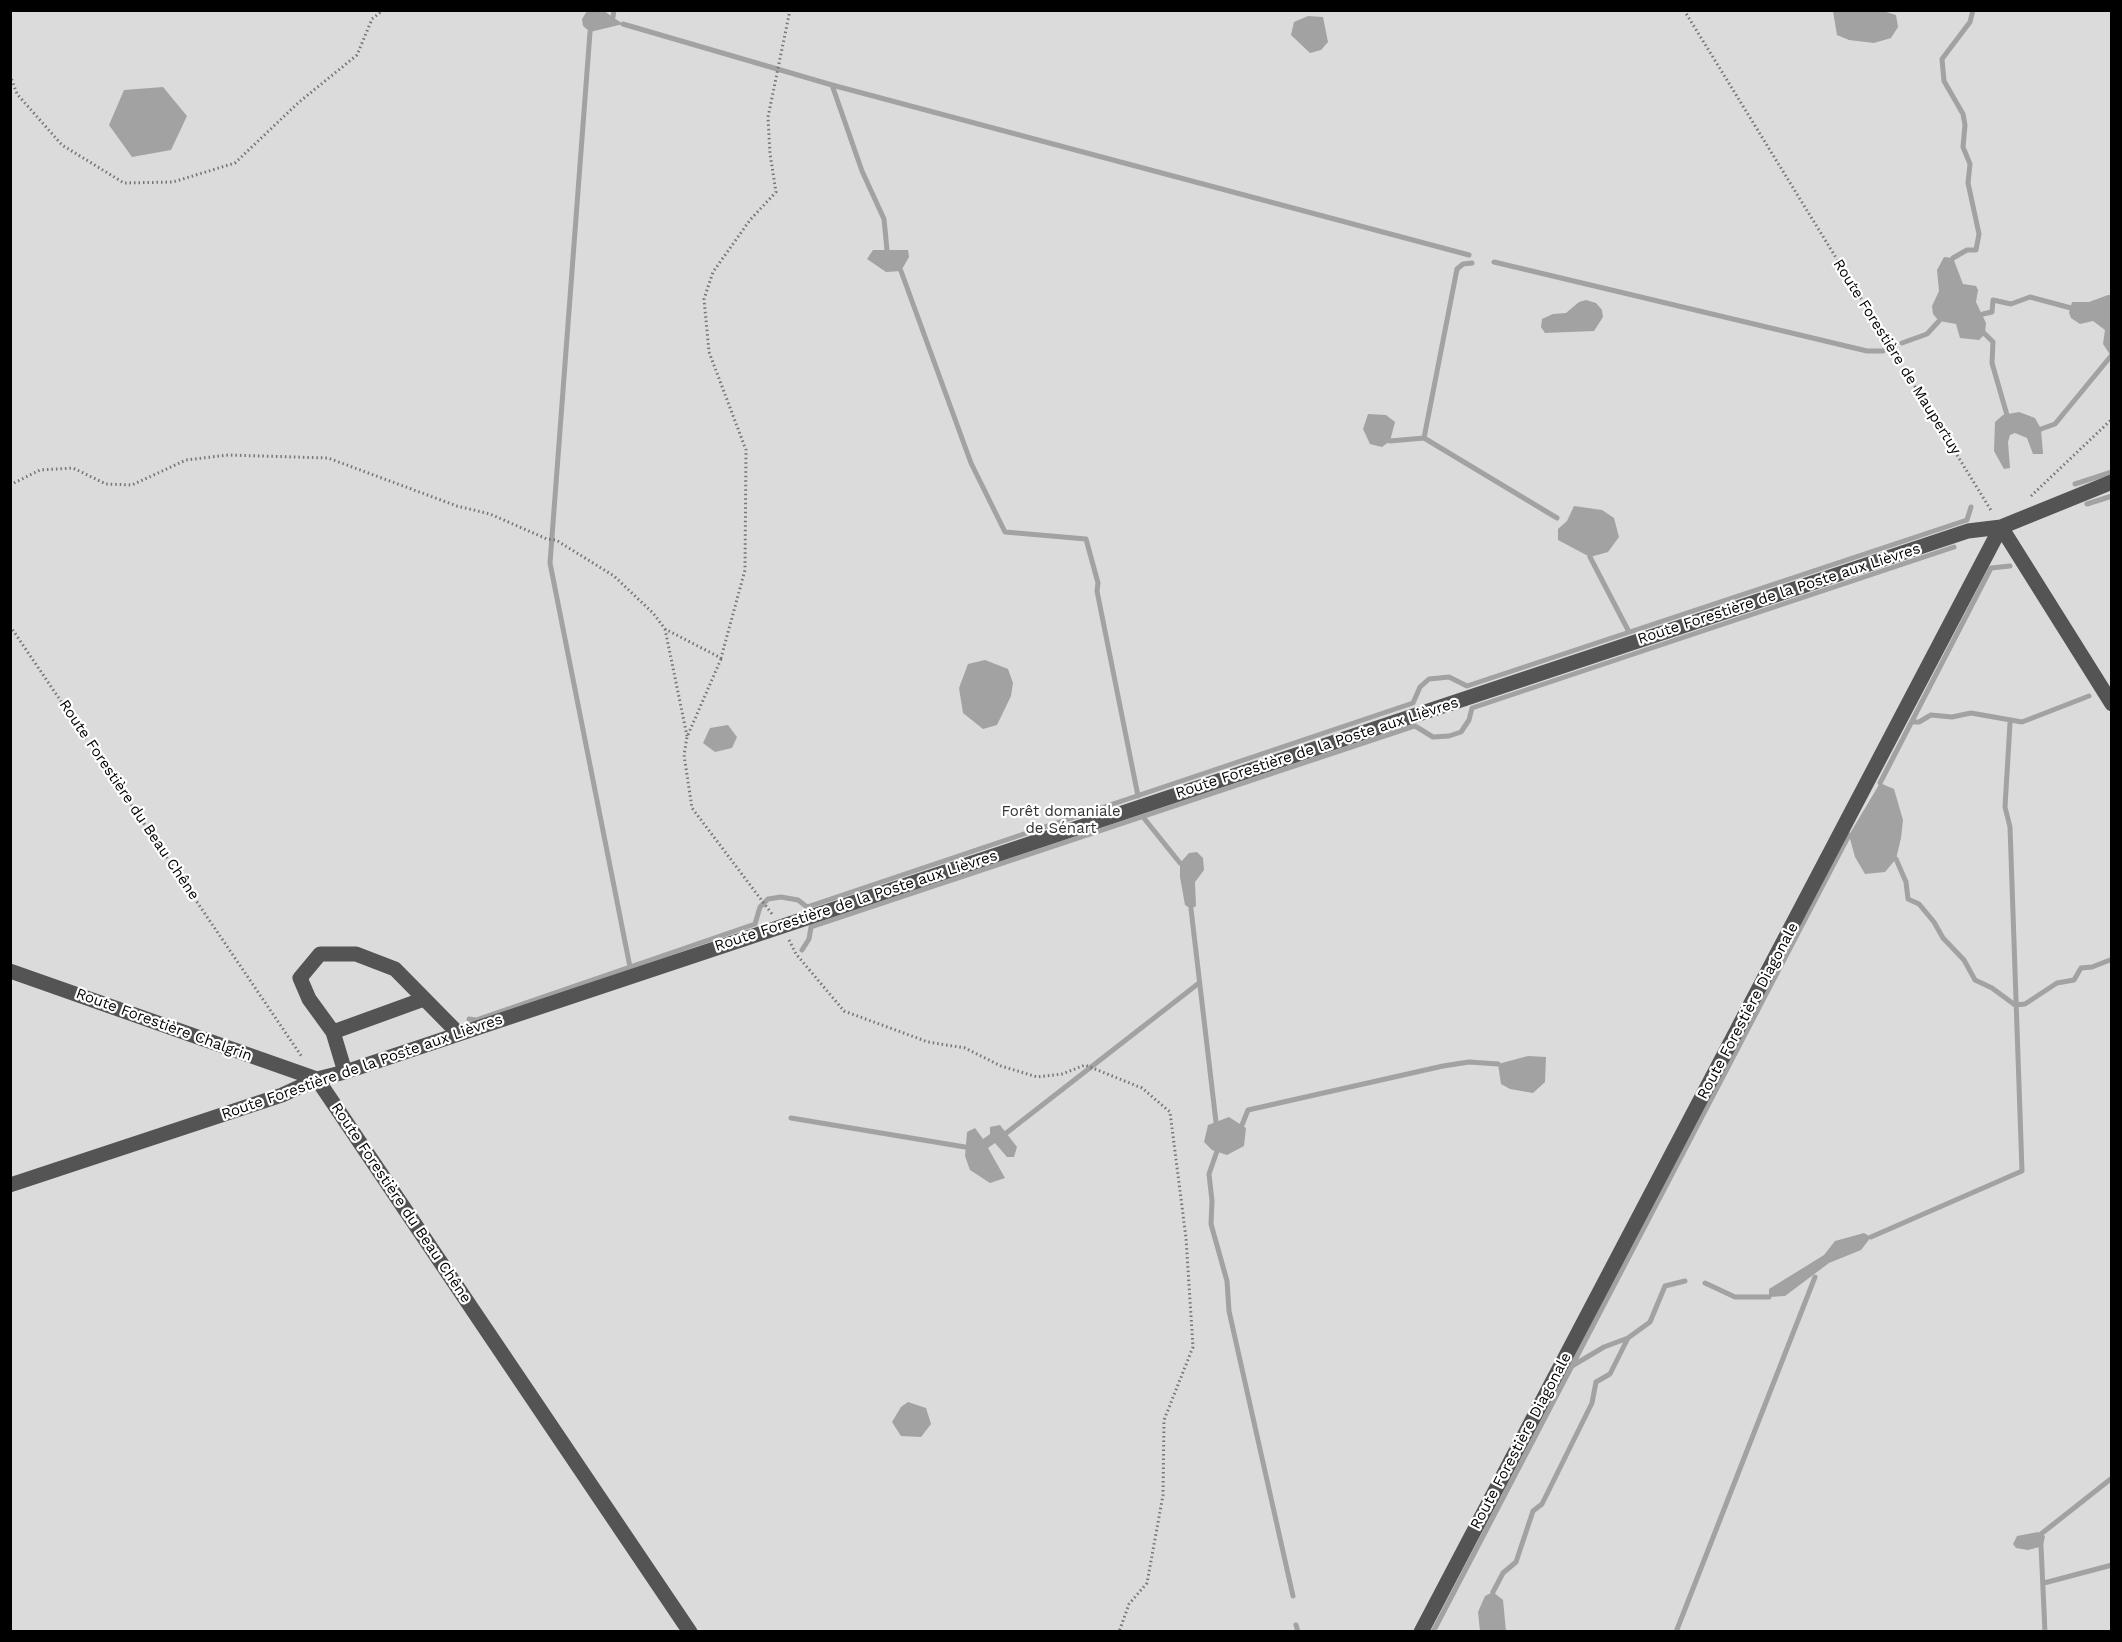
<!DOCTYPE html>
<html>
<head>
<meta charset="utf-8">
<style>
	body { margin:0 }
	#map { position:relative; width:2122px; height:1642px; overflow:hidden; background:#fff; font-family:"Work Sans",sans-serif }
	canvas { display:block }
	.frame { position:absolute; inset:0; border:12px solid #000; pointer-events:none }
</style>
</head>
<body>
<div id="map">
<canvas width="2122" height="1642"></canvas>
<div class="frame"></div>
</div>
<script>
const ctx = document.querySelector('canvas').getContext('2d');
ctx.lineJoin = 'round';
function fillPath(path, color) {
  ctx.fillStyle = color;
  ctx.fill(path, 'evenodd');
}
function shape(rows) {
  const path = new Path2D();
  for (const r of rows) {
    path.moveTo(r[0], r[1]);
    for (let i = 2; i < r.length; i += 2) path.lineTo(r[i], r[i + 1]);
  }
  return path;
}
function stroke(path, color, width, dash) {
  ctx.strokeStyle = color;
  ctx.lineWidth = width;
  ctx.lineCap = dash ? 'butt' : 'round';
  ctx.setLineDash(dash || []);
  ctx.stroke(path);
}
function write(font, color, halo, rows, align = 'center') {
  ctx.font = font + ' "Work Sans",sans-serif';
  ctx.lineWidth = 4.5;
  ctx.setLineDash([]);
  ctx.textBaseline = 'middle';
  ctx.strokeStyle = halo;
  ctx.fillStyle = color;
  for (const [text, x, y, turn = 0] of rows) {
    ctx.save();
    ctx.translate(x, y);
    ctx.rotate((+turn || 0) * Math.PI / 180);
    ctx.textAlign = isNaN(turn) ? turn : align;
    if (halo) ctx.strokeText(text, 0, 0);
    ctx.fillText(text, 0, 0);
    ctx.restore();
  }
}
fillPath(shape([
	[11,11,2111,11,2111,1631,11,1632]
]), '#dbdbdb');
fillPath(shape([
	[587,11,604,11,623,24,590,32,583,26,582,19],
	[1833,11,1883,11,1896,15,1898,27,1891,38,1874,43,1849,40,1837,35],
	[1308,16,1323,17,1328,42,1321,50,1310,53,1291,35,1294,22],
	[163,87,187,116,171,150,132,157,109,125,124,90],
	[873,250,908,250,909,257,901,271,886,272,867,259],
	[1944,257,1953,258,1963,284,1976,286,1978,290,1976,302,1986,323,1985,334,1979,340,1960,338,1956,324,1939,321,1933,314,1932,306,1939,291,1937,270],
	[2108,295,2111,295,2111,356,2103,344,2105,330,2093,321,2080,324,2071,318,2069,313,2072,302,2089,302],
	[1586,300,1596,303,1602,310,1603,317,1594,331,1545,333,1541,327,1542,319,1553,314,1566,313,1579,302],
	[2019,412,2035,418,2041,429,2043,454,2033,454,2027,438,2015,433,2010,435,2008,442,2010,468,2004,469,1994,451,1995,422,2003,415],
	[1368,414,1386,415,1395,422,1390,441,1382,447,1370,444,1363,429],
	[1574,506,1602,510,1614,518,1619,537,1608,552,1590,557,1558,540,1558,529,1567,521],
	[985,660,1008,669,1013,683,1011,696,997,725,983,729,963,713,959,688,968,664],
	[728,725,737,737,732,748,715,752,703,743,710,728],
	[1880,783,1894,789,1903,820,1901,838,1896,859,1885,872,1865,874,1855,857,1849,835],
	[1197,852,1203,858,1204,870,1195,882,1196,906,1191,909,1185,905,1180,877,1180,863,1189,853],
	[1528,1056,1546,1057,1545,1082,1533,1093,1510,1089,1501,1084,1498,1064],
	[1229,1117,1246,1128,1244,1146,1227,1155,1212,1150,1204,1142,1208,1125],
	[1000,1125,1017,1147,1014,1157,1007,1157,995,1143,988,1148,1005,1178,990,1183,970,1170,965,1156,967,1132,975,1128,983,1139,990,1134,990,1127],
	[1864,1233,1871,1237,1861,1250,1829,1263,1785,1296,1769,1297,1769,1289,1824,1255,1835,1241],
	[908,1402,926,1408,931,1424,921,1437,901,1436,892,1422,901,1407],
	[2038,1532,2045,1536,2043,1546,2028,1550,2016,1548,2013,1544,2017,1536],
	[1493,1592,1503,1600,1506,1631,1480,1631,1478,1612,1485,1596]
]), '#a2a2a2');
stroke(shape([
	[613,17,614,10],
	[623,24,832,85,1469,255],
	[590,32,550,563,630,967],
	[832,85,862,171,884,219,887,250],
	[1953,258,1967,250,1976,250,1979,234,1968,183,1970,164,1963,147,1965,125,1963,114,1944,81,1942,59,1970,22,1973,10],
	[1494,262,1867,351,1883,351],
	[901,271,971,463,1005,532,1086,539,1098,583,1097,591,1138,796],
	[1983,314,1992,312,1993,300,2011,304,2030,297,2071,308],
	[1985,334,1993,342,1992,363,2007,415],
	[1902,343,1927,334,1939,321],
	[2041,429,2055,424,2111,356],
	[1424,438,1457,269,1463,264,1472,263],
	[1390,441,1424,438,1557,518],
	[2075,484,2112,472],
	[2087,504,2112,496],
	[1590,557,1629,632],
	[1913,722,1919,722,1931,715,1952,717,1971,713,2022,722,2089,696],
	[1880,783,1991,568,2010,566],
	[1143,817,1180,863],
	[1896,859,1906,882,1908,899,1919,904,1934,922,1943,938,1964,960,1975,980,1992,988,2015,1005,2025,1004,2057,983,2074,980,2081,968,2092,967,2110,960],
	[1191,909,1216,1122],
	[802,950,809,939,811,927,1415,726,1433,737,1449,736,1461,732,1469,720,1472,708,1954,547],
	[469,1019,476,1020,755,924,760,907,768,899,781,897,798,900,807,907,1413,703,1420,687,1429,679,1449,677,1467,686,1967,520,1971,507],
	[791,1118,965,1147],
	[1242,1125,1248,1110,1443,1066,1469,1062,1498,1064],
	[1005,1134,1199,983],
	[1217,1151,1209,1174,1212,1201,1211,1224,1227,1281,1229,1311,1293,1596],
	[1871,1237,2022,1171,2010,827,2005,807,2010,723],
	[1705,1283,1735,1297,1769,1297],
	[1572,1366,1604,1347,1628,1338,1650,1322,1665,1286,1685,1281],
	[2041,1534,2112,1478],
	[2041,1546,2045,1632],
	[2044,1583,2112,1565],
	[1493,1592,1503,1573,1516,1562,1533,1511,1542,1504,1592,1403,1596,1382,1610,1374,1628,1338],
	[1296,1625,1298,1632],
	[1433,1632,1849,835],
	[1676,1632,1815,1277]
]), '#a2a2a2', 5);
stroke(shape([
	[1684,10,1992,512],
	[10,75,17,94,62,145,124,183,173,182,235,163,298,103,357,55,372,19,383,10],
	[10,485,40,470,73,468,106,484,132,485,186,460,228,455,328,458,457,506,490,514,547,539,556,540,614,576,653,613,665,629,721,658,745,570,746,450,709,352,704,299,713,272,750,220,776,192,770,154,768,117,790,10],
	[2031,496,2112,419],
	[10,626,302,1057],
	[665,629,687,736],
	[721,659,687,737,684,755,692,808,772,914],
	[789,940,796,954,844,1011,928,1042,965,1048,1001,1066,1037,1077,1062,1074,1085,1065,1142,1088,1170,1112,1186,1238,1193,1347,1164,1420,1163,1495,1147,1583,1129,1604,1119,1632]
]), '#767676', 3, [1.5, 3]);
stroke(shape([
	[2001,527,2112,704],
	[10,971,317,1079],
	[333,1032,424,999],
	[345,1072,333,1032,309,999,300,978,320,954,356,954,395,969,459,1034],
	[317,1079,690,1632],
	[10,1185,282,1095,317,1079,345,1072,1968,531,2001,527,2112,482],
	[1421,1632,2001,527]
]), '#545454', 15);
write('15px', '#000', '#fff', [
	["Route Forestière de Maupertuy",1897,357,58],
	["Route Forestière de la Poste aux Lièvres",1779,594,-18],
	["Route Forestière de la Poste aux Lièvres",1317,748,-18],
	["Route Forestière du Beau Chêne",129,800,56],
	["Route Forestière de la Poste aux Lièvres",856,901,-18],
	["Route Forestière Diagonale",1748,1011,-62],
	["Route Forestière Chalgrin",164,1025,20],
	["Route Forestière de la Poste aux Lièvres",362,1067,-19],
	["Route Forestière du Beau Chêne",401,1203,56],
	["Route Forestière Diagonale",1521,1441,-62]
]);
write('15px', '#323232', '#fff', [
	["Forêt domaniale",1061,812],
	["de Sénart",1061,829]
]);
</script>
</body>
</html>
